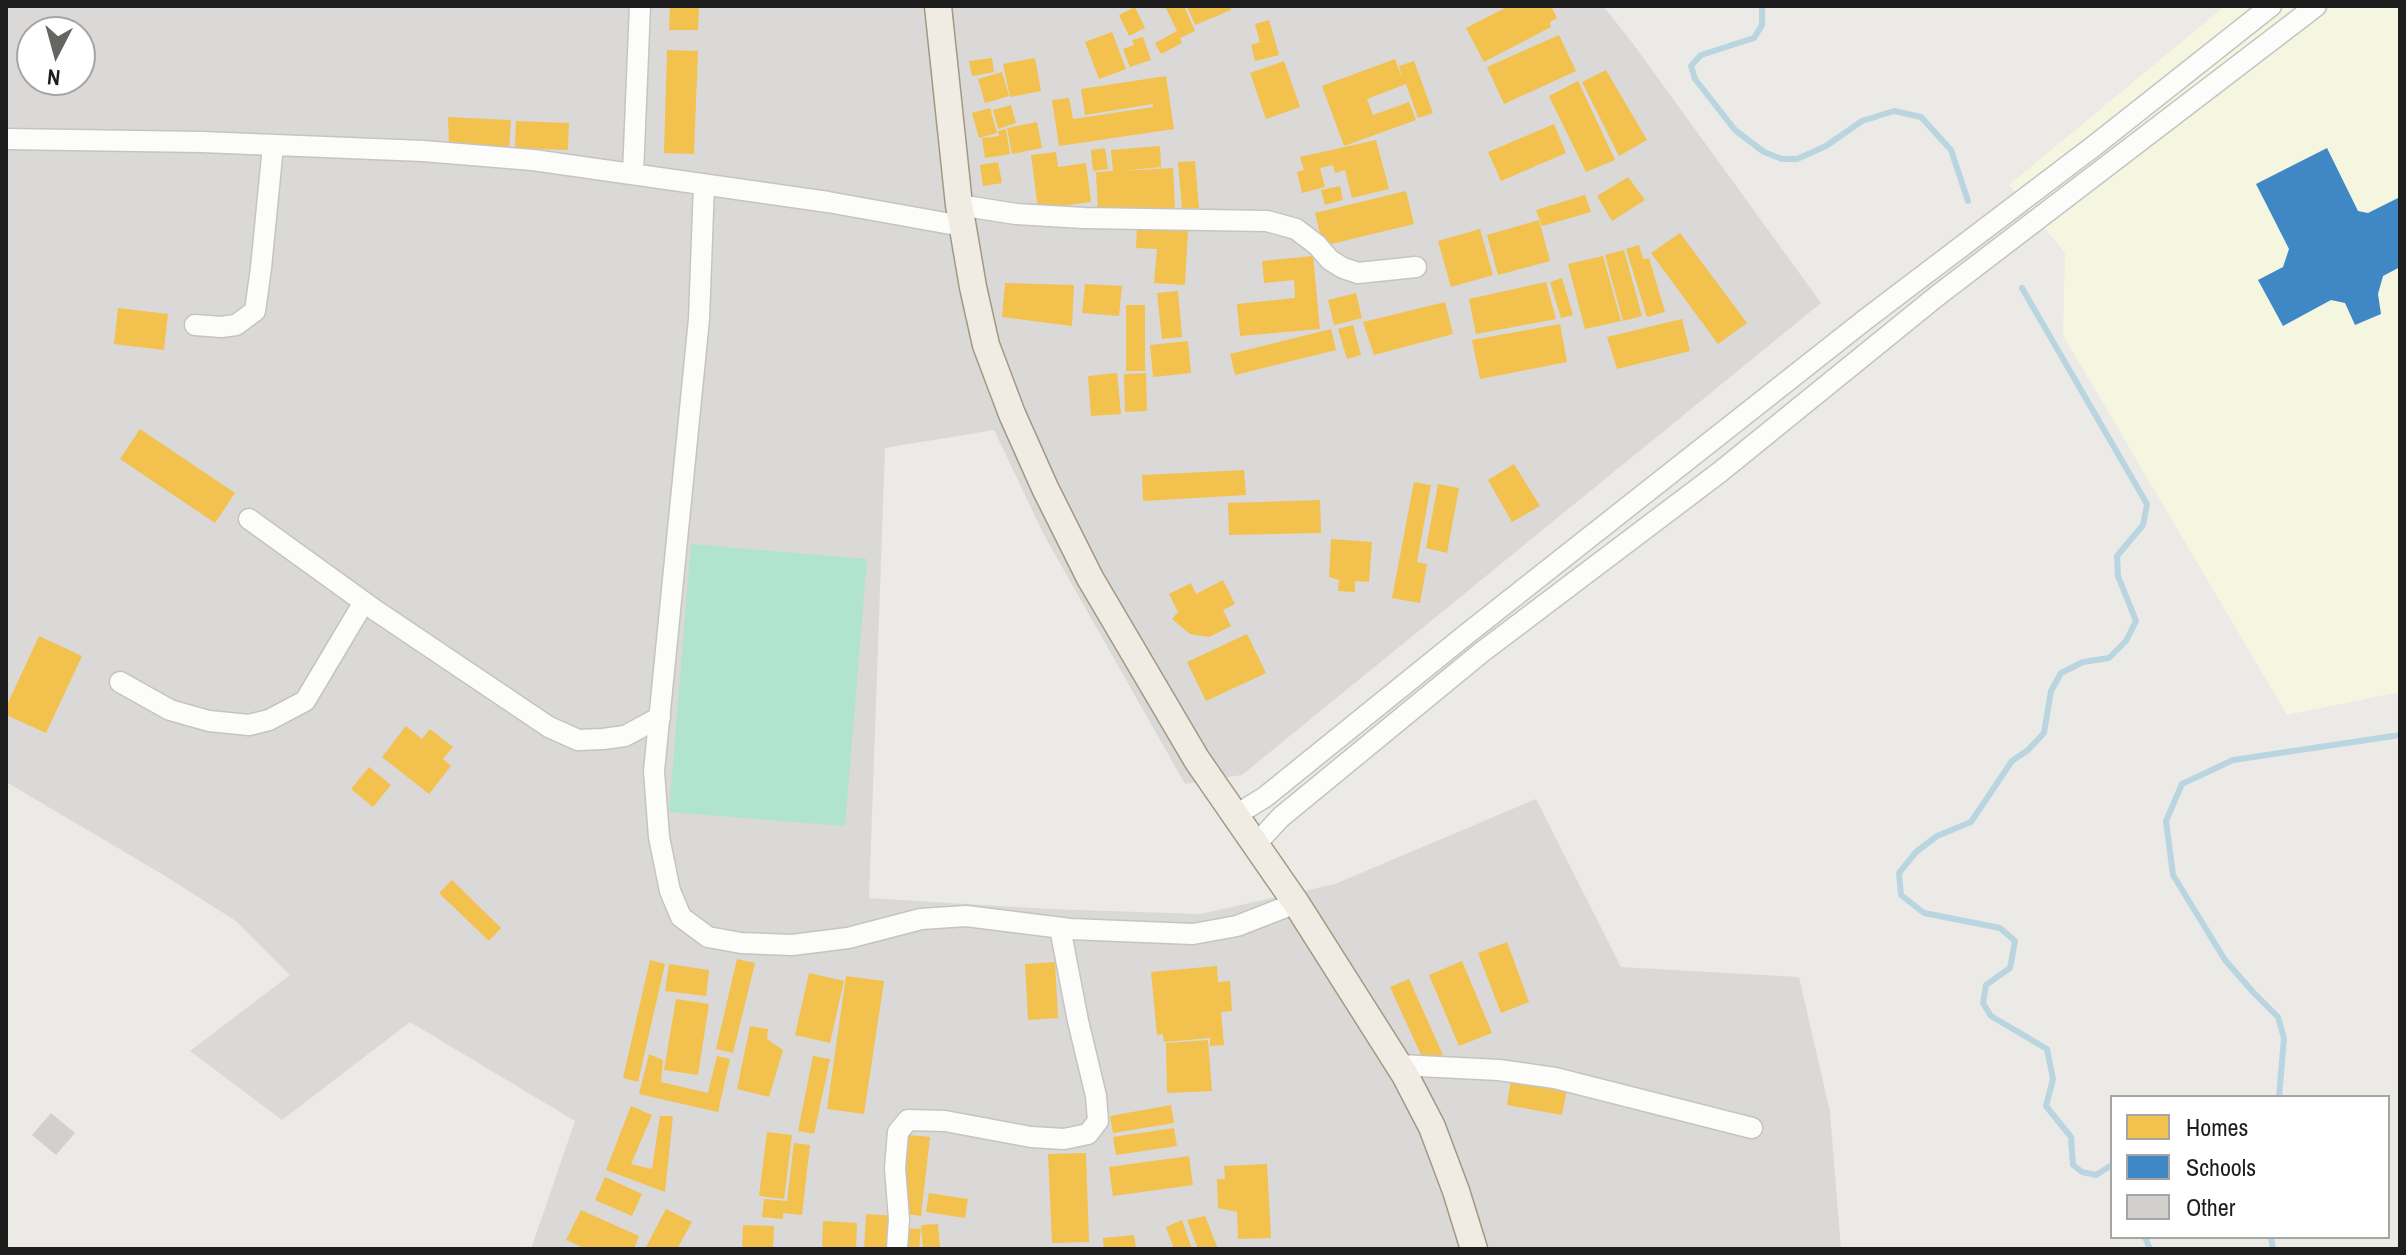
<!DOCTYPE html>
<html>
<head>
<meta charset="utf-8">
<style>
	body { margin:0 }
	#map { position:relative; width:2406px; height:1255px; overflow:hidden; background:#ebeae6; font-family:"Archivo Narrow",sans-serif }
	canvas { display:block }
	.frame { position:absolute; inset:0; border:8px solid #1d1d1d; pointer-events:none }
	.legend { position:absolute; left:2110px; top:1095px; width:280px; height:144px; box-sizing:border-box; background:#fff; border:2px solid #a5a5a5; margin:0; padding:10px 14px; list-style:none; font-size:24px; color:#1d1d1d }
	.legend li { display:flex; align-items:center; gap:16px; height:40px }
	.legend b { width:40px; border:2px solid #a5a5a5 }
	.north { position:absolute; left:16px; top:16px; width:80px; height:80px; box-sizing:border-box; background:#fff; border:2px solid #a5a5a5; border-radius:50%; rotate:186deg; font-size:22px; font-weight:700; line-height:32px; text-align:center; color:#1d1d1d }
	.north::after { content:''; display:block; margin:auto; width:28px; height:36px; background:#656563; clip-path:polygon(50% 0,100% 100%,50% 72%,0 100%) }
</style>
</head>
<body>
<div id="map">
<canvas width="2406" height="1255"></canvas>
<div class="frame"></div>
<ul class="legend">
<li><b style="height:22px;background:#f2c14e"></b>Homes</li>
<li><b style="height:22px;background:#3f88c5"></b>Schools</li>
<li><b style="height:22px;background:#d2d0cd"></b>Other</li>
</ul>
<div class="north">N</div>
</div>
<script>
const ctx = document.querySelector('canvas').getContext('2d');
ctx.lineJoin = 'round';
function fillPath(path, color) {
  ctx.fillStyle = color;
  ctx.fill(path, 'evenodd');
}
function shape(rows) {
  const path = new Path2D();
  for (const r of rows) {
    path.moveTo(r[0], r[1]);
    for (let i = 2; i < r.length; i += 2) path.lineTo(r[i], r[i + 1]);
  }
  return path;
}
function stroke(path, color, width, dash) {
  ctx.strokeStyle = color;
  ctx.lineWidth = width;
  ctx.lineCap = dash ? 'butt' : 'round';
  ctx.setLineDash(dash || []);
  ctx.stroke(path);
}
fillPath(shape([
	[6,6,1603,6,1631,41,1821,303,1242,775,1185,784,1044,535,994,430,885,448,869,898,1049,909,1200,914,1335,884,1536,799,1621,967,1799,977,1830,1112,1841,1249,531,1249,575,1121,410,1022,282,1120,190,1051,290,975,236,921,162,874,6,782],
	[32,32,80,32,80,80,32,80]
]), '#dad9d7');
fillPath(shape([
	[2225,6,2400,6,2400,692,2287,715,2063,335,2065,253,2009,185]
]), '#f5f6e0');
fillPath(shape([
	[691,544,867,559,845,826,669,812]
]), '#b0e3d0');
fillPath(shape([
	[670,6,699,6,698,30,669,30],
	[1165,6,1184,6,1195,31,1180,38,1182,43,1161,54,1155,43,1177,31],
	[1187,6,1229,6,1231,10,1195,25],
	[1509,6,1551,6,1557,18,1550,22,1551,27,1484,62,1466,28],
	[1135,7,1145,28,1129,36,1119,15],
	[1269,20,1279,55,1255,61,1251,45,1260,42,1255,24],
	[1112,32,1126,69,1099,79,1085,42],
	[1559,35,1576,71,1504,104,1487,67],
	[1143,37,1151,60,1130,67,1123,49,1134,45,1132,40],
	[667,50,698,51,694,154,664,153],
	[992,58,994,72,972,76,969,61],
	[1035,58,1041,91,1010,97,1003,64],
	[1395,59,1402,78,1399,66,1414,61,1433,113,1418,118,1406,84,1367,99,1373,115,1409,102,1416,120,1344,146,1322,86],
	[1284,61,1300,107,1266,119,1250,73],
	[1606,70,1647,140,1619,156,1582,82],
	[1002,72,1009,96,985,103,978,79],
	[1166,76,1174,129,1059,146,1052,100,1069,98,1073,119,1153,107,1153,104,1085,115,1081,89],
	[1578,81,1615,160,1586,172,1549,96],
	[1011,105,1016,123,998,129,993,110],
	[990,108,997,133,979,138,972,113],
	[448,117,511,120,509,149,449,145],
	[516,121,569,123,568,150,515,148],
	[1037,122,1042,148,1012,154,1007,128],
	[1554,124,1566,153,1501,181,1488,152],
	[1006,129,1010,154,985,158,982,138,999,136,998,131],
	[1376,140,1389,189,1352,198,1345,170,1335,173,1333,165,1320,168,1325,187,1302,193,1297,172,1304,170,1300,157],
	[1160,146,1161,167,1120,171,1173,168,1175,210,1098,214,1096,172,1113,171,1111,150],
	[1105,148,1108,169,1093,171,1091,150],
	[1056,152,1058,167,1086,163,1091,202,1038,209,1031,155],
	[1195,161,1199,208,1182,209,1178,162],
	[998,162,1002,183,983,186,980,165],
	[1628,177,1645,200,1612,221,1597,196],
	[1340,186,1343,200,1325,205,1321,190],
	[1406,191,1414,224,1323,246,1315,213],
	[1585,195,1591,212,1542,226,1536,210],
	[1539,220,1550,261,1498,275,1487,235],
	[1137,228,1188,231,1185,285,1154,283,1157,249,1136,248],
	[1480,229,1493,275,1451,287,1438,241],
	[1680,233,1747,323,1718,344,1651,253],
	[1639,245,1643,259,1649,258,1665,312,1647,317,1626,249],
	[1624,250,1642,316,1623,321,1605,255],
	[1313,256,1320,329,1240,336,1237,304,1295,298,1294,280,1264,283,1262,261],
	[1603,256,1621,321,1585,329,1568,264],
	[1562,278,1573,315,1561,318,1550,282],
	[1546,282,1556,319,1476,334,1469,299],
	[1005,283,1074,285,1072,326,1002,317],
	[1085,284,1122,286,1119,316,1082,313],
	[1178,291,1182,337,1162,339,1157,293],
	[1356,293,1362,318,1334,325,1328,300],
	[1445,302,1453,334,1374,355,1363,322],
	[1126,305,1145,305,1145,371,1126,371],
	[118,308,168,314,164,350,114,344],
	[1682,319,1690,351,1617,369,1607,337],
	[1560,324,1567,362,1480,379,1472,340],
	[1353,325,1361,355,1347,359,1338,329],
	[1331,329,1336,350,1235,375,1230,354],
	[1188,341,1191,373,1153,377,1150,345],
	[1117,373,1121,414,1091,416,1088,376],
	[1146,373,1147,411,1125,412,1124,374],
	[140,429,235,493,215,523,120,459],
	[1514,464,1540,506,1512,522,1488,480],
	[1244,470,1246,495,1143,501,1142,475],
	[1414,482,1431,485,1417,562,1427,564,1420,603,1392,598],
	[1438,484,1459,488,1447,553,1426,548],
	[1320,500,1321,533,1229,535,1228,503],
	[1331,539,1372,542,1369,582,1355,581,1355,592,1338,591,1339,580,1329,577],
	[1223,580,1235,604,1223,610,1231,626,1209,637,1190,634,1172,619,1178,612,1169,594,1191,583,1196,594],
	[1247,634,1266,673,1206,701,1187,662],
	[39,636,82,656,46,733,6,715,6,707],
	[406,726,422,739,430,729,453,747,443,759,451,766,429,794,382,757],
	[369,767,391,785,373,807,351,789],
	[452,880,501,928,489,941,439,893],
	[1507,942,1529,1002,1501,1013,1478,953],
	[737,959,755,963,733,1053,716,1049],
	[650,960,665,964,638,1082,623,1078],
	[1462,961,1492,1033,1459,1046,1429,975],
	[1055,962,1058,1018,1028,1020,1025,964],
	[669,964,709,970,706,996,665,991],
	[1217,966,1218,982,1230,981,1232,1011,1221,1012,1224,1045,1210,1046,1210,1038,1164,1042,1163,1034,1157,1035,1151,972],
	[809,973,844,981,830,1043,795,1035],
	[846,976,884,981,864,1114,827,1109],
	[1409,979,1443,1055,1422,1057,1390,987],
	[676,999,709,1004,698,1075,664,1070],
	[750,1026,768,1029,767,1039,783,1050,769,1097,737,1089],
	[1208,1040,1212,1091,1167,1093,1166,1043],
	[649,1054,663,1060,661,1082,708,1093,717,1056,730,1059,718,1112,639,1094],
	[813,1056,830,1059,814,1134,798,1131],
	[1511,1079,1567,1089,1562,1115,1507,1105],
	[1171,1105,1174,1123,1113,1133,1110,1116],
	[631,1106,652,1115,631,1164,652,1169,660,1116,673,1116,665,1192,606,1170],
	[1174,1128,1177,1146,1116,1155,1113,1137],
	[767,1132,792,1135,784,1199,759,1196],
	[909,1135,930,1137,921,1216,899,1213],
	[794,1143,810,1145,802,1215,783,1213,783,1219,762,1217,764,1199,787,1201],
	[1086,1153,1089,1242,1052,1243,1048,1154],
	[1189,1156,1193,1185,1113,1196,1109,1167],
	[1267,1164,1271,1238,1238,1239,1237,1212,1218,1208,1217,1179,1225,1179,1224,1166],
	[605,1177,642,1194,632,1216,595,1200],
	[929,1193,968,1199,965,1218,926,1212],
	[666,1209,692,1222,677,1249,645,1249],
	[581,1210,639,1236,634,1249,586,1249,566,1240],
	[866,1214,898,1216,896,1249,864,1249],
	[1205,1216,1218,1249,1198,1249,1187,1220],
	[1182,1220,1192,1249,1174,1249,1166,1227],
	[823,1221,857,1223,856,1249,822,1249],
	[938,1224,940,1249,923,1249,921,1225],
	[743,1225,774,1226,773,1249,742,1249],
	[903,1228,921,1229,919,1249,901,1249],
	[1134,1235,1136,1249,1104,1249,1103,1238]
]), '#f2c14e');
fillPath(shape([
	[2327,148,2358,211,2368,213,2400,197,2400,267,2383,276,2378,294,2381,314,2355,325,2345,303,2331,300,2283,326,2258,280,2283,267,2289,249,2256,184]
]), '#3f88c5');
stroke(shape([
	[1762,6,1762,25,1754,38,1701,55,1691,66,1695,79,1735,130,1764,152,1782,159,1797,159,1826,146,1862,121,1894,111,1921,117,1951,150,1968,201],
	[2022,288,2147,504,2143,525,2117,556,2118,576,2136,621,2126,641,2109,658,2083,662,2061,673,2051,691,2044,733,2028,750,2012,761,1971,822,1937,836,1916,852,1899,873,1901,895,1924,913,2000,928,2015,941,2010,968,1986,985,1983,1003,1991,1016,2047,1049,2053,1079,2046,1106,2071,1137,2073,1165,2082,1172,2096,1175,2112,1165],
	[2279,1097,2284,1038,2278,1017,2253,992,2225,960,2173,875,2166,821,2182,784,2233,760,2400,735],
	[2145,1237,2150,1249],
	[2271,1237,2273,1249]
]), '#b9d6e0', 6);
fillPath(shape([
	[51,1113,75,1133,56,1155,32,1135]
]), '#d2d0cd');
const minor = shape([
	[6,139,202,142,423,151,533,160,828,202,962,226],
	[633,174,640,6],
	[704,184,699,319,654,771,659,837,670,891,681,917,708,937,741,943,792,945,848,938,921,919,966,916,1070,929,1193,934,1237,926,1296,903],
	[959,205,1016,214,1084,218,1267,221,1296,229,1317,245,1330,260,1343,268,1358,273,1416,267],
	[195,325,221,327,236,325,255,311,261,268,273,146],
	[249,519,375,610,549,727,578,740,603,739,625,736,660,717],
	[120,682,170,710,209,721,249,725,269,720,305,701,364,602],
	[1236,815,1265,797,1468,633,1866,319,2094,146,2271,6],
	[1256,844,1281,817,1482,652,1720,472,1937,296,2316,6],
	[1399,1065,1499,1070,1555,1078,1752,1128],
	[897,1249,899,1219,895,1168,898,1132,908,1120,945,1121,1031,1137,1064,1139,1088,1134,1098,1121,1096,1096,1078,1021,1060,928]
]);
const major = shape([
	[938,6,959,205,973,287,986,345,1012,414,1045,488,1090,578,1197,760,1296,903,1405,1075,1432,1127,1456,1191,1474,1249]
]);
stroke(minor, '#c4c4c2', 23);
stroke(major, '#a19982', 29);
stroke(minor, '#fcfcfb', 20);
stroke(major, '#f0ece4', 26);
</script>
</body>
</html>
